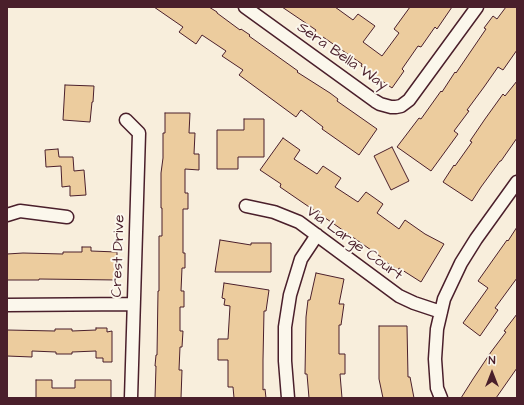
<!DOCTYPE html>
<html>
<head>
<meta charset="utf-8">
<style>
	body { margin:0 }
	#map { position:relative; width:524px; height:405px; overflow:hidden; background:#f8eedc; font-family:"Architects Daughter",sans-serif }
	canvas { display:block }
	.frame { position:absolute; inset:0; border:8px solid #4a1f2b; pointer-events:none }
	.north { position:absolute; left:472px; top:353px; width:40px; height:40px; -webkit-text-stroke:3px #fbf7ec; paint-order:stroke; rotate:0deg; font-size:11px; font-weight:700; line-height:16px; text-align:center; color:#4a1f2b }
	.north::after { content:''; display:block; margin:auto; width:14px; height:18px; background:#4a1f2b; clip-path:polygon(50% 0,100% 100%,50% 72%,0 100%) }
</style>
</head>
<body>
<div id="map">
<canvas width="524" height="405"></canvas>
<div class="frame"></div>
<div class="north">N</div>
</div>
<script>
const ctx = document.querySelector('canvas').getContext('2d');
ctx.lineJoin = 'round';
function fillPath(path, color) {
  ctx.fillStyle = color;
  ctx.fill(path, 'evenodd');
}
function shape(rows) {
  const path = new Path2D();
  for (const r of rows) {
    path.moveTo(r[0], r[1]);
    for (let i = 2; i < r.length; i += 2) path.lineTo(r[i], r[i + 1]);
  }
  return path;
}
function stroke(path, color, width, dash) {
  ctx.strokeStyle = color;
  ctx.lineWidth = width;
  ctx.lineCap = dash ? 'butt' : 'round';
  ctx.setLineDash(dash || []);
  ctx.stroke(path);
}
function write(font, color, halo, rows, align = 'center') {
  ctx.font = font + ' "Architects Daughter",sans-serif';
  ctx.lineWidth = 4;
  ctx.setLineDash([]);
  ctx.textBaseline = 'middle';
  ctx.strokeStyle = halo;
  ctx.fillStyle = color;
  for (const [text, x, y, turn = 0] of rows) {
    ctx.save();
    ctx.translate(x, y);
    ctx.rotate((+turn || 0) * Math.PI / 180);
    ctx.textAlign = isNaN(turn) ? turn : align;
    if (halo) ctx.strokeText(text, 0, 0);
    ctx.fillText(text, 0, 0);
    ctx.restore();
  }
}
const building = shape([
	[154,7,209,7,217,12,217,13,240,30,241,29,250,35,249,36,298,71,297,72,330,93,338,99,337,101,377,129,359,155,322,129,323,127,301,110,296,117,239,75,243,70,222,56,226,51,202,35,196,44,179,32,183,27,154,7],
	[282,7,335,7,353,20,358,14,375,26,363,42,382,56,399,33,394,29,410,7,452,7,437,29,435,27,421,47,418,46,402,69,404,71,392,88,361,66,362,64,323,37,322,39,314,33,316,30,282,7],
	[506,7,517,7,517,50,503,70,498,67,484,87,467,110,469,111,454,131,458,134,431,171,397,147,419,118,421,119,441,91,442,92,455,72,456,73,486,29,484,28,493,16,497,19,506,7],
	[517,81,517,138,501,161,500,161,481,187,472,201,443,182,454,165,455,166,472,142,470,141,485,119,503,94,505,96,517,81],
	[65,85,94,86,93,102,92,102,90,122,63,120,65,85],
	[165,113,190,113,189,133,195,133,194,154,199,154,199,170,185,169,185,193,188,193,188,209,183,209,183,253,185,253,185,268,182,268,181,291,184,291,184,307,180,307,180,331,183,331,182,347,180,347,179,370,182,370,181,398,155,398,156,366,155,366,156,355,157,355,158,291,159,291,159,236,162,236,162,208,161,208,161,173,163,158,163,133,165,133,165,113],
	[244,119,264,119,264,157,238,157,238,169,217,169,217,130,244,130,244,119],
	[283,138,300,150,294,159,317,174,323,166,341,178,335,187,358,202,366,192,383,204,377,213,399,229,405,220,425,234,444,244,421,282,399,268,398,270,380,258,381,257,334,224,280,187,281,184,260,170,283,138],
	[392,147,409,181,391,190,374,156,392,147],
	[58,149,59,157,73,157,74,171,84,170,86,195,70,196,70,186,62,187,61,166,46,167,45,150,58,149],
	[517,227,517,278,495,308,498,310,480,336,463,323,488,288,478,281,507,240,508,241,517,227],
	[220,240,251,245,251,243,271,243,271,272,215,272,220,240],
	[82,247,91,247,91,251,117,252,117,280,39,279,39,280,7,280,7,254,23,253,63,254,63,252,82,252,82,247],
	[316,273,344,279,339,304,344,304,341,325,339,325,339,354,345,354,345,374,340,374,342,398,309,398,307,374,305,374,306,317,308,300,310,300,316,273],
	[224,283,269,290,266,311,264,311,263,360,263,390,265,389,266,398,234,398,233,387,228,387,228,360,218,360,218,339,228,339,230,306,224,305,225,299,222,298,224,283],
	[517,314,517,368,496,398,461,398,473,379,491,352,506,332,504,331,517,314],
	[379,326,407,326,408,377,410,377,414,398,383,398,379,379,379,326],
	[96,328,107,328,107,332,112,331,112,362,103,362,103,358,96,358,96,351,72,352,72,354,56,354,56,352,32,351,32,357,7,356,7,330,55,331,55,329,72,329,72,331,96,330,96,328],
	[36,380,52,380,52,388,75,388,75,380,111,380,111,398,36,398,36,380]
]);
fillPath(building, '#eccc9e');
stroke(building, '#4a1f2b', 1);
const minor = shape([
	[245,7,375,101,380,104,391,107,396,107,401,106,409,100,477,7],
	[126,120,139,133,131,398],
	[246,206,274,212,299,222,399,296,414,303,441,312],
	[7,215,20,211,67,217],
	[7,305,133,304],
	[288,398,285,361,285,327,290,295,301,259,317,235],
	[441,398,437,388,435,359,437,329,444,299,461,263,476,239,517,182]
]);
stroke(minor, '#4a1f2b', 15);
stroke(minor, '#fbf7ec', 12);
write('15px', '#4a1f2b', '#fbf7ec', [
	["Sera Bella Way",342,57,35],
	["Via Large Court",354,244,36],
	["Crest Drive",119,256,-88]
]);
</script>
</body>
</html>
